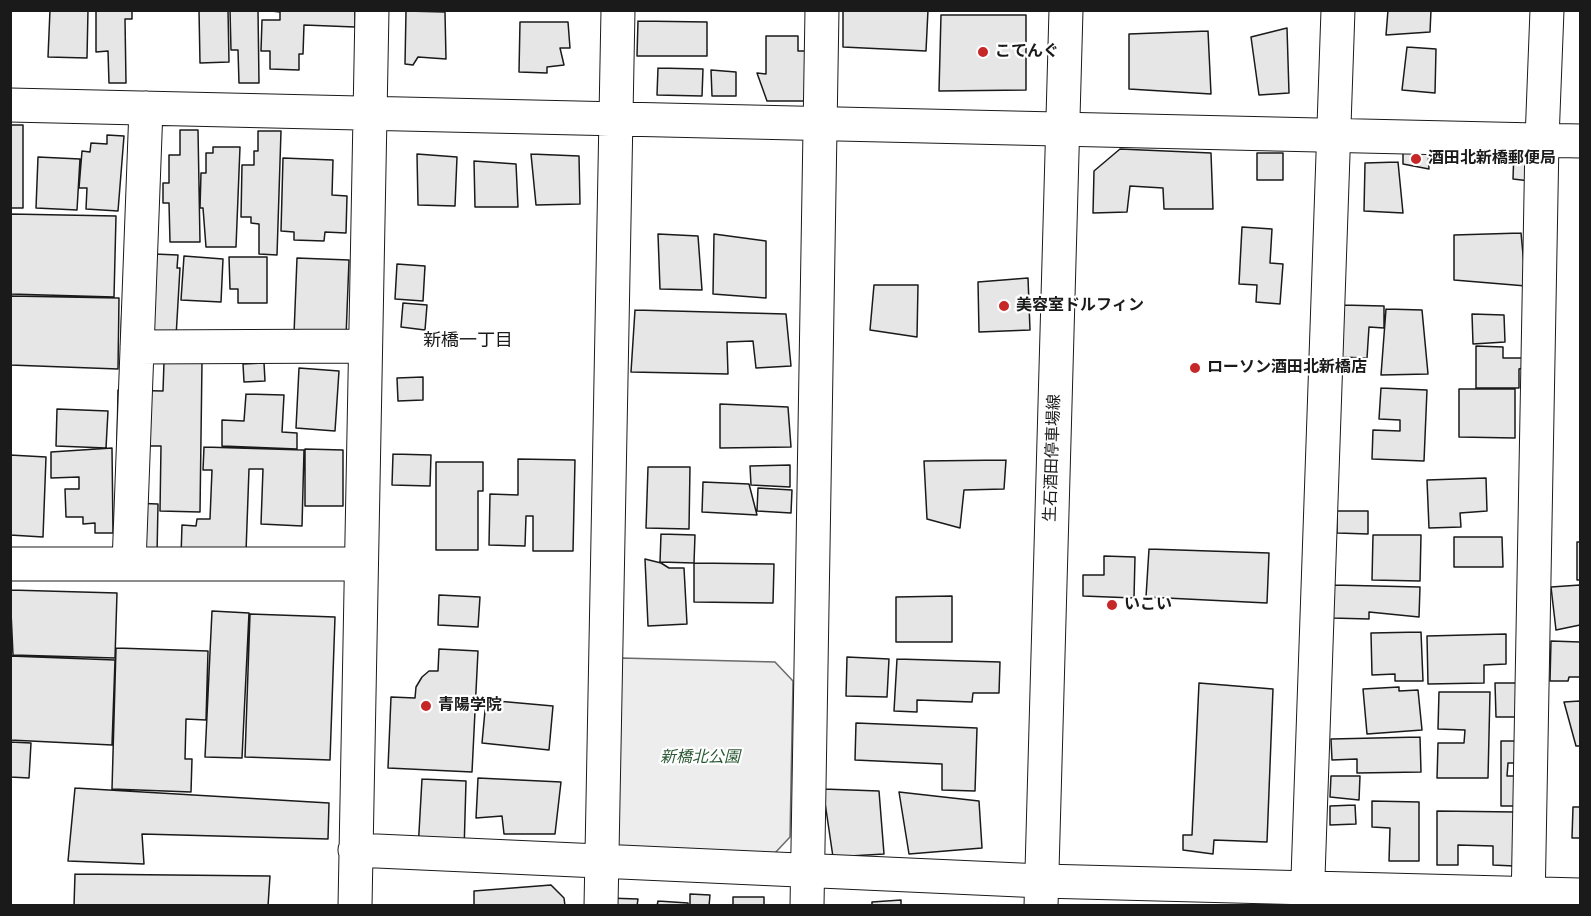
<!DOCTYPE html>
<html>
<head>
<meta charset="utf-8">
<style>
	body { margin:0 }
	#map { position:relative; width:1591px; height:916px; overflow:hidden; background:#fff; font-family:"Source Serif 4",serif }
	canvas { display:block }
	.frame { position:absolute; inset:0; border:12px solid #1a1a1a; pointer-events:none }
</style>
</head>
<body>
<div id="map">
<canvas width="1591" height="916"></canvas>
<div class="frame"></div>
</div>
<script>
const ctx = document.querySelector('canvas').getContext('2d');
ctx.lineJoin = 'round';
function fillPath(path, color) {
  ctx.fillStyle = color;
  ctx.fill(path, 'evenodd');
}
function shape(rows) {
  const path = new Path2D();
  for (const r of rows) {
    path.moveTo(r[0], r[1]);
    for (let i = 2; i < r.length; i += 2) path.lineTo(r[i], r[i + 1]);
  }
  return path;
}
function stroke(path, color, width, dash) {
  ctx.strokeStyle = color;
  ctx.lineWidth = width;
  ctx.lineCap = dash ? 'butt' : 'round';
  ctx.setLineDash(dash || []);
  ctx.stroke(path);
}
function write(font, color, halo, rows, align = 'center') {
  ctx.font = font + ' "Source Serif 4","Noto Sans JP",serif';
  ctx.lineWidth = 4.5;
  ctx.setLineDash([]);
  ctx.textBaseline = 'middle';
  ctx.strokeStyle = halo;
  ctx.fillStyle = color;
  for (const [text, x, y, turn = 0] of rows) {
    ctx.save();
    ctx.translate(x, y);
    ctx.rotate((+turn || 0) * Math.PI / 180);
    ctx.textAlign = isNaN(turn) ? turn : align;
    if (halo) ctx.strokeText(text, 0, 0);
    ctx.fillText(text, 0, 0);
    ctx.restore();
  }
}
const green = shape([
	[621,658,775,662,793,681,790,837,775,853,617,848,621,658]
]);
fillPath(green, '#ededed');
stroke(green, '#6a6a6a', 1.5);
const building = shape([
	[50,10,88,10,87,58,48,57,50,10],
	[96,10,132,10,132,19,125,19,126,83,109,83,108,51,96,52,96,10],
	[199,10,228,10,229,62,200,63,199,10],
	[230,10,258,10,259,83,239,83,238,50,231,50,230,10],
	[263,10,355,10,355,27,304,25,303,54,299,54,299,70,270,69,270,51,261,51,262,20,280,20,280,12,263,10],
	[843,10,928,10,926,51,843,47,843,10],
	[1388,10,1431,10,1430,32,1386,35,1388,10],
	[406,11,445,12,446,59,418,57,413,65,405,64,406,11],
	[941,15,1026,15,1026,90,939,91,941,15],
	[638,21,707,22,707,56,637,56,638,21],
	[520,22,568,22,570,48,560,48,564,65,547,67,547,73,519,72,520,22],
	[1287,28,1289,93,1259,95,1251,37,1287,28],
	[1208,31,1211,94,1129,89,1129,34,1208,31],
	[766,36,798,36,798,51,807,51,807,101,767,101,757,73,766,74,766,36],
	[1407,47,1436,49,1435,93,1402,90,1407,47],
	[658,68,703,69,702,96,657,95,658,68],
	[711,70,736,72,736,96,712,96,711,70],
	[10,125,23,125,23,208,10,208,10,125],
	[180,130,198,130,200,242,170,242,169,203,163,203,163,183,169,183,169,155,180,155,180,130],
	[258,131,281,131,277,255,259,254,259,224,251,223,251,217,241,217,242,165,254,165,254,151,258,151,258,131],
	[107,135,124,136,118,211,86,209,87,188,79,188,82,151,90,152,91,143,107,144,107,135],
	[213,147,240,147,236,247,206,247,203,208,200,208,201,173,206,173,206,153,213,153,213,147],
	[1120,149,1211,153,1213,209,1164,209,1163,188,1130,186,1127,212,1093,213,1094,171,1120,149],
	[1514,150,1533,150,1530,181,1513,179,1514,150],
	[1428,151,1429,169,1403,164,1403,152,1428,151],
	[1257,153,1283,153,1283,180,1257,180,1257,153],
	[417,154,457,157,455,206,418,205,417,154],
	[531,154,579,156,580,204,536,205,531,154],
	[38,157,80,159,77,210,36,208,38,157],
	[283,158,333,160,332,195,347,196,346,233,325,232,324,241,294,240,294,232,281,231,283,158],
	[474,161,516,164,518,207,475,207,474,161],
	[1398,162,1403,213,1364,211,1365,163,1398,162],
	[10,214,116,216,114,297,10,294,10,214],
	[1242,227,1272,229,1270,263,1283,264,1280,304,1256,302,1257,285,1239,284,1242,227],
	[1521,233,1526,286,1454,280,1454,235,1521,233],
	[658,234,698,236,702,290,660,289,658,234],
	[714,234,766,241,766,298,713,294,714,234],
	[130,253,178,255,177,268,180,268,176,337,121,336,122,306,135,306,130,253],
	[184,256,223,259,221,302,181,300,184,256],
	[229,257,267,257,267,303,238,303,238,289,230,289,229,257],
	[297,258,349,260,346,337,294,334,297,258],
	[397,264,425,266,423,301,395,299,397,264],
	[1028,278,1030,330,979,332,978,282,1028,278],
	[874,285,918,285,917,337,870,330,874,285],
	[10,296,119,298,118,369,10,365,10,296],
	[403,303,427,305,425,330,401,327,403,303],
	[1341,305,1384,306,1384,328,1369,327,1367,358,1339,357,1341,305],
	[1386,309,1422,310,1428,374,1381,375,1386,309],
	[635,310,786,314,791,366,756,368,753,341,727,342,728,374,631,372,635,310],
	[1472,314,1504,315,1505,342,1473,344,1472,314],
	[1476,346,1503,347,1503,358,1523,358,1528,367,1519,369,1519,388,1476,388,1476,346],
	[164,362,202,362,200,512,160,511,161,446,117,446,118,390,163,391,164,362],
	[264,363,265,381,244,382,243,364,264,363],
	[299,368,339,371,335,431,296,428,299,368],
	[423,377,423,400,398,401,397,378,423,377],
	[1381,388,1427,390,1424,461,1372,459,1373,430,1400,431,1400,420,1379,419,1381,388],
	[1459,389,1515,389,1515,438,1459,437,1459,389],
	[246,394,284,395,282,432,297,433,297,449,222,446,222,420,244,421,246,394],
	[720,404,788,407,791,447,720,448,720,404],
	[57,409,108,411,106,448,56,446,57,409],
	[204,447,304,450,302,526,261,524,263,469,249,469,246,552,181,556,182,525,196,526,197,519,210,519,212,470,203,470,204,447],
	[112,448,113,533,95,533,95,523,83,524,83,517,66,517,65,489,79,489,79,477,51,478,51,452,112,448],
	[305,449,343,450,343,506,305,506,305,449],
	[393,454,431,455,430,486,392,485,393,454],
	[10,455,46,457,43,537,10,535,10,455],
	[518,459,575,460,573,551,533,551,533,516,526,516,525,546,489,545,490,494,518,495,518,459],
	[1006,460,1004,489,964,490,960,528,927,519,924,461,1006,460],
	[436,462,483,462,483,491,478,491,478,550,436,550,436,462],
	[790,465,790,487,751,485,750,466,790,465],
	[648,467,690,467,689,529,646,528,648,467],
	[1486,478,1487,511,1460,513,1461,527,1429,528,1427,480,1486,478],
	[703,482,749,484,757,515,702,512,703,482],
	[758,488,792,490,791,513,757,511,758,488],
	[131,503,158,504,157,555,130,555,131,503],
	[1337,511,1368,511,1368,534,1337,533,1337,511],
	[661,534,695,535,694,563,660,562,661,534],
	[1373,535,1421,535,1420,581,1372,580,1373,535],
	[1454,537,1502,537,1503,567,1454,567,1454,537],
	[1577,542,1580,542,1580,580,1577,580,1577,542],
	[1149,549,1269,553,1267,603,1146,597,1149,549],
	[1104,556,1135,557,1134,598,1083,596,1083,575,1104,575,1104,556],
	[645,559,661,563,669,568,684,568,687,624,648,626,645,559],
	[694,563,774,564,773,603,694,602,694,563],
	[1333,585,1420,587,1419,617,1369,612,1369,619,1332,618,1333,585],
	[1580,585,1580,625,1556,630,1551,587,1580,585],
	[10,590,117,593,115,658,13,655,10,590],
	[439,595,480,597,478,627,438,625,439,595],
	[952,596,952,642,896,642,896,597,952,596],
	[212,611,249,613,242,758,205,757,212,611],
	[250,614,335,617,330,760,245,757,250,614],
	[1421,632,1423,681,1395,681,1395,674,1372,675,1371,633,1421,632],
	[1506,634,1506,664,1484,665,1484,683,1428,684,1427,636,1506,634],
	[1551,641,1580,642,1580,677,1569,677,1568,681,1550,681,1551,641],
	[116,648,208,651,206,720,186,719,185,759,192,759,191,792,112,789,116,648],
	[439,649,478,651,472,772,388,768,391,697,415,698,416,687,422,677,429,671,438,671,439,649],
	[10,656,115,660,112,745,10,740,10,656],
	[847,657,889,659,887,697,846,696,847,657],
	[897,659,1000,662,999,693,973,693,972,702,917,700,917,712,894,711,897,659],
	[1199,683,1273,689,1267,842,1214,840,1213,854,1183,850,1183,835,1192,835,1199,683],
	[1495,683,1519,683,1521,717,1496,717,1495,683],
	[1399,687,1399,691,1418,690,1422,730,1367,734,1363,689,1399,687],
	[1439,692,1490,692,1488,778,1437,778,1438,743,1464,743,1465,730,1438,729,1439,692],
	[486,700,553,706,549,750,482,743,486,700],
	[1580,701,1580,746,1576,746,1564,702,1580,701],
	[856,723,977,728,975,791,942,790,942,764,855,760,856,723],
	[1420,737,1421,772,1357,773,1357,759,1332,760,1331,739,1420,737],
	[1501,741,1517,741,1517,763,1508,763,1507,776,1516,776,1516,806,1501,806,1501,741],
	[10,742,31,743,29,778,10,777,10,742],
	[1331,776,1360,776,1359,800,1330,797,1331,776],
	[478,778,561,782,555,834,504,834,502,816,476,818,478,778],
	[422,779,466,781,464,852,418,850,422,779],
	[75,788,329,803,328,839,142,834,144,864,68,861,75,788],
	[823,789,879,791,884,854,833,857,823,789],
	[899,792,979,801,982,848,909,854,899,792],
	[1372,801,1419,802,1419,861,1389,861,1390,828,1372,827,1372,801],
	[1355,805,1356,824,1330,825,1330,806,1355,805],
	[1573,807,1580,807,1580,838,1572,838,1573,807],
	[1437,811,1515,812,1514,866,1493,865,1493,846,1458,845,1458,865,1437,865,1437,811],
	[75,874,270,876,268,906,74,906,75,874],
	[551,885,564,898,565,906,474,906,474,891,551,885],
	[690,894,710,895,709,906,690,906,690,894],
	[733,897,764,897,764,906,733,906,733,897],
	[608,898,638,899,637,906,608,906,608,898],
	[901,900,901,906,872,906,872,902,901,900],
	[658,901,688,903,688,906,657,906,658,901]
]);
fillPath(building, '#e6e6e6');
stroke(building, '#1a1a1a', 1.5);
const minor = shape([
	[10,105,1580,141],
	[137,347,365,346],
	[10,564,361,564],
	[129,564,146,108],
	[355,850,1042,881,1580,895],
	[355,906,372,10],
	[601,906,618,10],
	[807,906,822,10],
	[1307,906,1338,10],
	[1528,906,1542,140,1547,10]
]);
const major = shape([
	[1041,906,1066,10]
]);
stroke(minor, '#1a1a1a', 35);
stroke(major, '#1a1a1a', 35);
stroke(minor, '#fff', 33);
stroke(major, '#fff', 33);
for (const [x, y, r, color] of [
	[983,52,6,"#c62828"],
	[1416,159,6,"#c62828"],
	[1004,306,6,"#c62828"],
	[1195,368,6,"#c62828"],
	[1112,605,6,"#c62828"],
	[426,706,6,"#c62828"]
]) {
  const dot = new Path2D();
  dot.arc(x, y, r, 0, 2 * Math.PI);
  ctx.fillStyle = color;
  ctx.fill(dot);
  stroke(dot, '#fff', 2);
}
write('bold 16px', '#1a1a1a', '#fff', [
	["こてんぐ",995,52],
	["酒田北新橋郵便局",1428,159],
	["美容室ドルフィン",1016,306],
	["ローソン酒田北新橋店",1207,368],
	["いこい",1124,605],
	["青陽学院",438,706]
], 'left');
write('16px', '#1a1a1a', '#fff', [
	["生石酒田停車場線",1053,458,-88]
]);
write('italic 16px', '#2b5a34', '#fff', [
	["新橋北公園",700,758]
]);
write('18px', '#1a1a1a', '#fff', [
	["新橋一丁目",468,341]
]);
</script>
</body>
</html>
